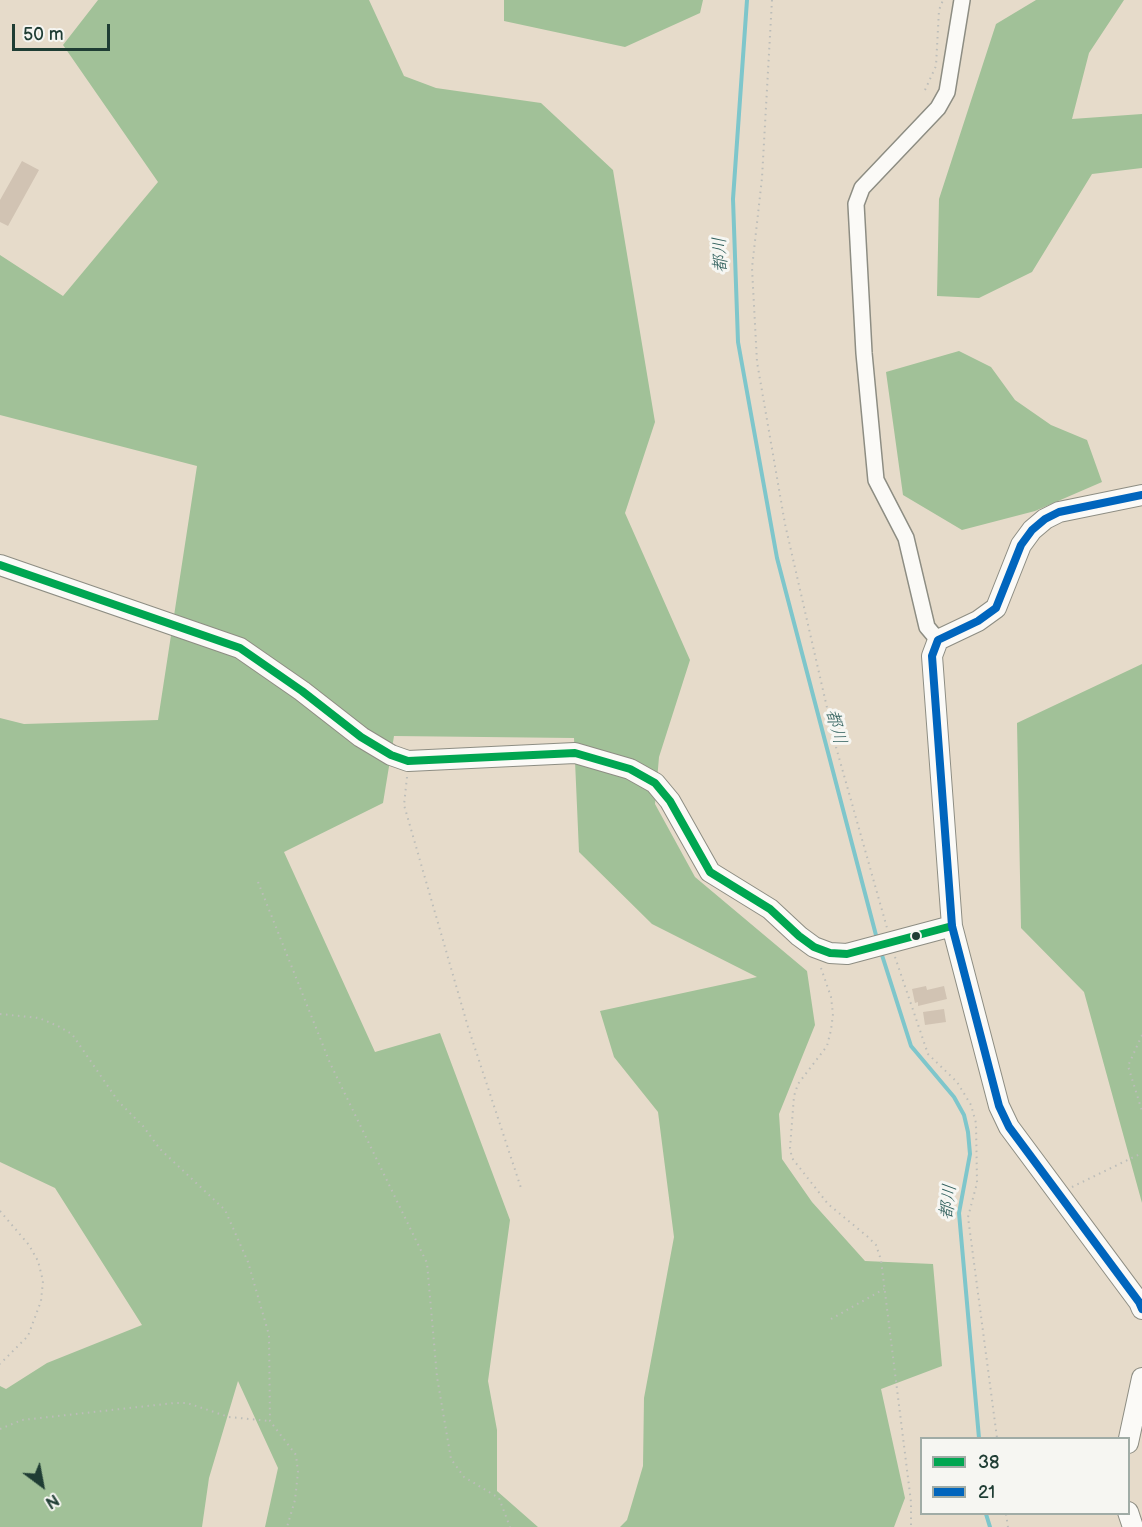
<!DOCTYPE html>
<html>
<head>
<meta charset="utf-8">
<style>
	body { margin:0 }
	#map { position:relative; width:1142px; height:1527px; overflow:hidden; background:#e6dbca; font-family:"Balsamiq Sans",sans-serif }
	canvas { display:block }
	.legend { position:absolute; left:920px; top:1437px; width:210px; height:78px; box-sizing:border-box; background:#f6f6f2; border:2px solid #a0aca6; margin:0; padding:8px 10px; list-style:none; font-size:18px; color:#1f3d34 }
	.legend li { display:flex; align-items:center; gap:12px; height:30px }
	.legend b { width:30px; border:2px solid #a0aca6 }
	.north { position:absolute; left:12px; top:1455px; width:60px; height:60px; -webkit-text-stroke:4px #f6f6f2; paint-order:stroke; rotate:148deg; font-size:16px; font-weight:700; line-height:24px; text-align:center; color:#1f3d34 }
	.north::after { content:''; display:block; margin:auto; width:21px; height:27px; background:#1f3d34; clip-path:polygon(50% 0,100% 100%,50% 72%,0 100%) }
	.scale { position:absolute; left:12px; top:24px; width:98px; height:27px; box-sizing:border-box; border:3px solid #1f3d34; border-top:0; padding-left:8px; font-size:18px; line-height:21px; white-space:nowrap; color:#1f3d34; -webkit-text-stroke:4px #f6f6f2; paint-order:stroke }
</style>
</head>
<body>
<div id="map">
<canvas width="1142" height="1527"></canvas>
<ul class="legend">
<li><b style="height:8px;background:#00a651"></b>38</li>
<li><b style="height:8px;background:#0065bd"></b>21</li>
</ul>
<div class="north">N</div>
<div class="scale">50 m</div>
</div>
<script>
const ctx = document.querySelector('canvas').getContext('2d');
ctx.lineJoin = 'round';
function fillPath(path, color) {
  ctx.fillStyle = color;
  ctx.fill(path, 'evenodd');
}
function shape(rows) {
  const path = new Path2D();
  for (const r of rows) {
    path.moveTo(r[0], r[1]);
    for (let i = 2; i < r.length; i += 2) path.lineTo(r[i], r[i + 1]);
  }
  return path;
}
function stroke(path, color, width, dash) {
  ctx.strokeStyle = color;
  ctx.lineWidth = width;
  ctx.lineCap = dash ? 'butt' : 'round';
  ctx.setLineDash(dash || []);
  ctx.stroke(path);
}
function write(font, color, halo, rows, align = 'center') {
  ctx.font = font + ' "Balsamiq Sans","Klee One",sans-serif';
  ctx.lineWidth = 6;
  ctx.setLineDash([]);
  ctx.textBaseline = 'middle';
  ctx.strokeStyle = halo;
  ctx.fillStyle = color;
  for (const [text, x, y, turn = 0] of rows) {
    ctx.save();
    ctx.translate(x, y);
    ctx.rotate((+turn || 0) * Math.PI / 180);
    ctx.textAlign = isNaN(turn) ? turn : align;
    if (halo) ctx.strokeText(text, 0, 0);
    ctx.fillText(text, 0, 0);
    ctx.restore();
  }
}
fillPath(shape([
	[98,0,369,0,404,76,436,88,541,103,613,170,655,422,625,513,690,660,659,757,655,804,695,877,807,971,815,1025,779,1114,782,1159,812,1202,865,1261,933,1264,942,1366,881,1389,905,1498,894,1527,620,1527,627,1520,643,1466,644,1398,674,1237,658,1112,614,1057,600,1011,757,977,652,924,579,852,574,738,394,736,383,803,284,852,375,1052,440,1033,510,1220,488,1381,497,1430,497,1491,538,1527,265,1527,278,1468,238,1381,209,1478,202,1527,0,1527,0,1386,6,1389,47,1363,142,1325,55,1188,0,1162,0,718,24,724,158,720,197,466,0,415,0,255,63,296,158,182,63,45],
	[504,0,703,0,700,13,625,47,504,21],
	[1036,0,1124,0,1089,53,1072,119,1142,114,1142,168,1092,174,1032,272,979,298,937,296,939,199,996,24],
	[959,351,991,367,1015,400,1051,425,1087,440,1102,482,1035,511,962,530,903,495,886,372],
	[1142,664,1142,1203,1084,992,1021,928,1017,723]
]), '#a1c198');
stroke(shape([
	[747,0,733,199,738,342,777,558,877,939],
	[881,952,911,1046,954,1097,964,1115,968,1132,970,1154,959,1213,979,1438],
	[986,1514,990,1527]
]), '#7ec6cb', 4);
fillPath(shape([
	[22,161,39,170,8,226,0,222,0,200],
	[926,986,927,990,944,986,947,999,918,1006,918,1002,915,1003,912,989],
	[944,1009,946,1022,925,1025,923,1012]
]), '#d1c3b3');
const minor = shape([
	[938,640,927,627,906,538,876,480,864,353,856,204,862,188,938,108,947,92,962,0]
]);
const tertiary = shape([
	[1142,495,1059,512,1045,519,1032,530,1021,545,996,608,978,621,938,640,932,656,952,926,999,1106,1009,1127,1139,1302,1142,1309],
	[0,565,240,648,302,691,361,737,391,755,408,761,575,753,630,769,655,783,670,801,710,872,770,909,799,936,814,947,830,953,847,954,952,926],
	[1128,1443,1142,1378],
	[1128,1512,1133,1527]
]);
stroke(minor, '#8d8d83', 18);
stroke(tertiary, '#8d8d83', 22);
stroke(shape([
	[772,0,762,178,752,268,757,362,785,524,836,747,887,928],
	[925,90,936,66,939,10,943,0],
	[407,777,404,805,468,1027,521,1188],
	[258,882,330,1063,427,1263,437,1377,451,1459,464,1477,499,1498,510,1527],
	[895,957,928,1054,957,1082,971,1105,976,1123,977,1183,968,1217,997,1438],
	[821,968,831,997,833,1014,831,1030,827,1046,798,1084,794,1096,790,1148,792,1158,828,1204,868,1237,876,1245,881,1260,911,1502,911,1527],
	[0,1014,39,1018,58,1026,72,1034,118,1101,143,1126,160,1149,225,1210,248,1262,269,1335,270,1421,296,1455,298,1472,295,1500,287,1527],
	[1142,1035,1128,1066,1142,1111],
	[1072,1187,1142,1153],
	[0,1211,29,1245,38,1261,43,1281,41,1301,28,1336,0,1364],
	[831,1319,884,1289],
	[0,1429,22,1420,174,1403,187,1403,229,1417,270,1421],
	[1006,1514,1008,1527]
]), '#bcbdb9', 2, [1.5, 4.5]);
stroke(minor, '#fbfaf7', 15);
stroke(tertiary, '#fbfaf7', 20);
stroke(shape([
	[0,565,240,648,302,691,361,737,391,755,408,761,575,753,630,769,655,783,670,801,710,872,770,909,799,936,814,947,830,953,847,954,952,926]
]), '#00a651', 8);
stroke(shape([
	[1142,495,1059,512,1045,519,1032,530,1021,545,996,608,978,621,938,640,932,656,952,926,999,1106,1009,1127,1139,1302,1142,1309]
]), '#0065bd', 8);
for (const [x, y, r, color] of [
	[916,936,5,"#1f3d34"]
]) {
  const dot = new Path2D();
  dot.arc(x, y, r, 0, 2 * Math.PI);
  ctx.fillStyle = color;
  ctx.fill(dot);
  stroke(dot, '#f6f6f2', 2);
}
write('italic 18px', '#2c5d5a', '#f6f6f2', [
	["都川",721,255,-92],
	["都川",835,727,75],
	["都川",949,1202,-84]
]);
</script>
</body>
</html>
